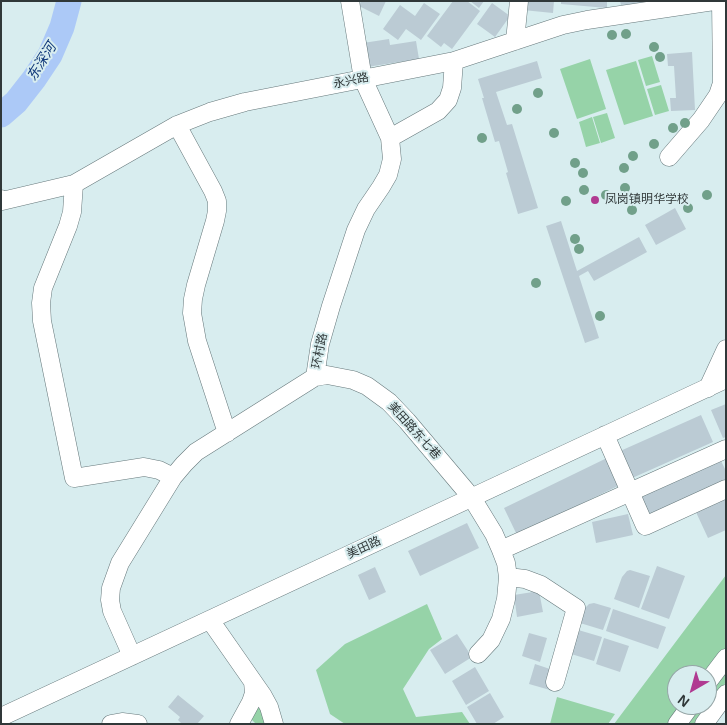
<!DOCTYPE html>
<html>
<head>
<meta charset="utf-8">
<style>
	body { margin:0 }
	#map { position:relative; width:727px; height:725px; overflow:hidden; background:#d8edef; font-family:Helvetica,sans-serif }
	canvas { display:block }
	.frame { position:absolute; inset:0; border:2px solid #303839; pointer-events:none }
	.north { position:absolute; left:667px; top:665px; width:50px; height:50px; box-sizing:border-box; background:#d8edef; border:1px solid #95a5a6; border-radius:50%; rotate:218deg; font-size:14px; font-weight:700; line-height:20px; text-align:center; color:#303839 }
	.north::after { content:''; display:block; margin:auto; width:18px; height:22px; background:#b03a91; clip-path:polygon(50% 0,100% 100%,50% 72%,0 100%) }
</style>
</head>
<body>
<div id="map">
<canvas width="727" height="725"></canvas>
<div class="frame"></div>
<div class="north">N</div>
</div>
<script>
const ctx = document.querySelector('canvas').getContext('2d');
ctx.lineJoin = 'round';
function fillPath(path, color) {
  ctx.fillStyle = color;
  ctx.fill(path, 'evenodd');
}
function shape(rows) {
  const path = new Path2D();
  for (const r of rows) {
    path.moveTo(r[0], r[1]);
    for (let i = 2; i < r.length; i += 2) path.lineTo(r[i], r[i + 1]);
  }
  return path;
}
function stroke(path, color, width, dash) {
  ctx.strokeStyle = color;
  ctx.lineWidth = width;
  ctx.lineCap = dash ? 'butt' : 'round';
  ctx.setLineDash(dash || []);
  ctx.stroke(path);
}
function write(font, color, halo, rows, align = 'center') {
  ctx.font = font + ' Helvetica,"Noto Sans SC",sans-serif';
  ctx.lineWidth = 4;
  ctx.setLineDash([]);
  ctx.textBaseline = 'middle';
  ctx.strokeStyle = halo;
  ctx.fillStyle = color;
  for (const [text, x, y, turn = 0] of rows) {
    ctx.save();
    ctx.translate(x, y);
    ctx.rotate((+turn || 0) * Math.PI / 180);
    ctx.textAlign = isNaN(turn) ? turn : align;
    if (halo) ctx.strokeText(text, 0, 0);
    ctx.fillText(text, 0, 0);
    ctx.restore();
  }
}
fillPath(shape([
	[652,56,660,82,646,86,638,60],
	[590,59,606,109,577,119,560,69],
	[636,61,653,116,624,125,606,70],
	[661,85,669,111,655,115,647,89],
	[607,113,615,138,601,143,593,117],
	[592,117,600,143,586,147,579,122],
	[726,575,726,651,707,675,677,675,677,705,686,705,672,724,614,724],
	[427,604,442,639,429,649,403,689,416,717,462,712,470,724,345,724,330,714,316,670,345,644],
	[726,666,726,682,695,724,683,724,697,705,707,705,707,692],
	[557,697,615,714,608,724,550,724],
	[260,704,269,724,256,724,252,720,250,717]
]), '#96d3a8');
stroke(shape([
	[1,115,16,102,34,79,50,55,62,27,69,1]
]), '#acc9f7', 25);
fillPath(shape([
	[361,1,386,1,379,16,359,6],
	[453,1,467,1,480,11,452,49,444,43,441,47,427,36],
	[470,1,484,1,479,8],
	[524,1,554,1,553,13,523,10],
	[561,1,607,1,607,8,561,4],
	[620,1,655,1,655,3,621,5],
	[424,3,440,14,421,40,406,29,398,40,383,29,400,5,415,16],
	[492,3,510,16,495,37,477,24],
	[389,39,390,45,416,41,419,59,367,67,363,43],
	[692,52,695,110,671,111,670,98,676,98,674,66,668,66,667,54],
	[537,61,542,78,496,92,507,125,512,124,538,208,518,214,506,173,508,172,499,141,495,142,482,98,484,98,478,79],
	[675,208,686,229,656,245,645,225],
	[561,221,577,271,639,237,647,252,594,281,588,271,579,276,599,338,585,343,546,226],
	[726,404,726,437,723,438,711,410],
	[701,415,713,442,630,479,618,452],
	[718,455,726,471,726,485,648,519,635,492],
	[609,457,622,484,517,535,504,508],
	[726,497,726,530,708,538,695,510],
	[628,514,633,535,596,543,592,522],
	[467,523,479,548,420,576,408,551],
	[657,566,685,576,669,619,641,609],
	[375,567,386,592,369,600,358,575],
	[630,570,650,576,639,608,614,599,622,577,627,571],
	[539,591,543,612,517,617,514,595],
	[594,603,611,608,603,630,580,623,584,609,589,604],
	[613,609,666,627,658,649,606,631],
	[575,629,602,637,594,661,568,653],
	[529,633,547,638,540,662,522,656],
	[457,634,472,657,445,674,430,650],
	[604,638,629,646,620,672,596,664],
	[535,664,556,671,550,690,529,684],
	[475,667,489,691,466,705,452,681],
	[490,693,504,717,493,724,477,724,467,707],
	[178,695,204,716,197,724,182,724,178,720,180,717,168,707]
]), '#bbcbd4');
const minor = shape([
	[515,41,519,1],
	[177,125,213,191,217,201,217,211,215,221,196,285,193,299,192,313,197,341,227,433],
	[390,138,438,111,448,100,452,88,454,61],
	[669,157,701,120,718,95,722,83,721,1],
	[74,184,72,212,68,226,43,288,41,303,42,321,74,478,144,467,159,470,173,477],
	[1,199,2,201,74,184,177,125,210,112,245,102,454,61,563,25,587,20,714,1],
	[315,377,327,375,353,380,367,386,389,402,407,421,472,498,494,534,501,550,506,563,508,577,506,599,501,619,491,640,478,654],
	[708,388,726,349],
	[605,435,645,526,726,489],
	[501,550,726,449],
	[508,577,525,579,541,585,576,608,555,682],
	[210,620,263,696,269,707,274,724],
	[132,656,112,611,110,600,111,588,120,563,173,477,184,464,196,452,315,377,320,344,331,306,356,230,366,209,381,187,388,175,392,159,390,138,363,79,350,1],
	[707,683,726,658],
	[1,717,726,379],
	[111,724,122,722,138,724],
	[239,724,251,702,254,693,253,682],
	[677,724,691,705],
	[704,724,726,694]
]);
stroke(minor, '#66787b', 19);
stroke(minor, '#fff', 18);
ctx.fillStyle = '#71a08a';
for (const [x, y] of [
	[626,34],
	[612,35],
	[654,47],
	[660,57],
	[538,93],
	[517,109],
	[685,123],
	[673,128],
	[554,133],
	[482,138],
	[654,144],
	[633,156],
	[575,163],
	[624,168],
	[583,173],
	[625,188],
	[584,190],
	[606,195],
	[707,195],
	[566,201],
	[688,208],
	[632,210],
	[575,239],
	[579,249],
	[536,283],
	[600,316]
]) {
  ctx.beginPath();
  ctx.arc(x, y, 5, 0, 2 * Math.PI);
  ctx.fill();
}
for (const [x, y, r, color] of [
	[595,200,5,"#b03a91"]
]) {
  const dot = new Path2D();
  dot.arc(x, y, r, 0, 2 * Math.PI);
  ctx.fillStyle = color;
  ctx.fill(dot);
  stroke(dot, '#d8edef', 2);
}
write('12px', '#303839', '#d8edef', [
	["永兴路",351,81,-11],
	["环村路",320,351,-79],
	["美田路东七巷",414,431,48],
	["美田路",364,548,-25]
]);
write('12px', '#303839', '#d8edef', [
	["凤岗镇明华学校",605,200]
], 'left');
write('italic 14px', '#103879', '#d8edef', [
	["东深河",42,62,-58]
]);
</script>
</body>
</html>
